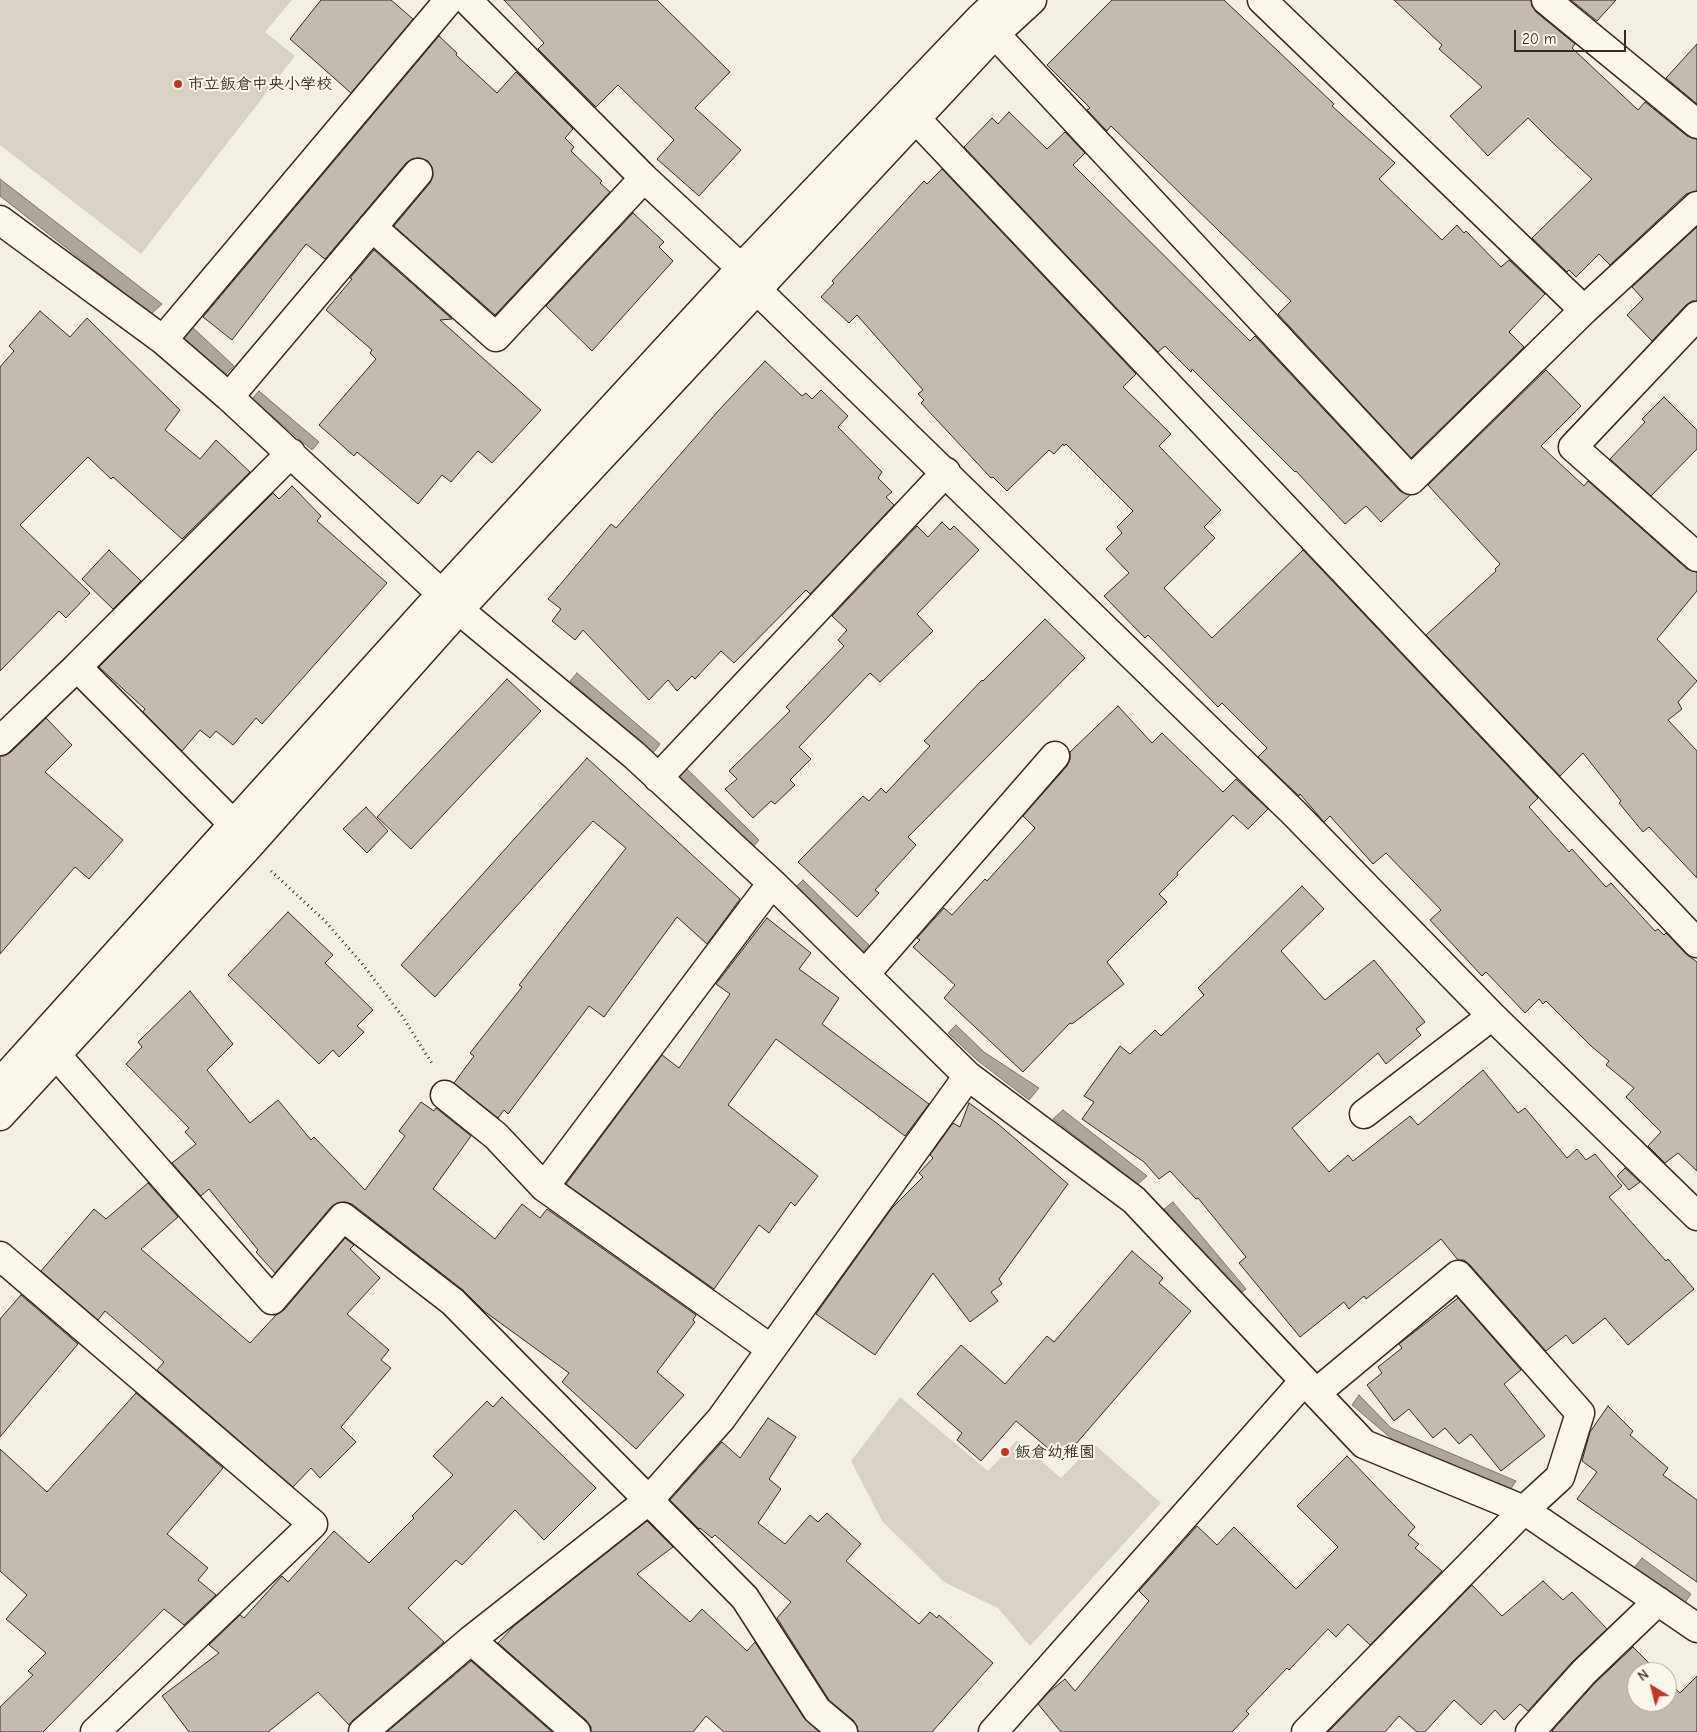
<!DOCTYPE html>
<html>
<head>
<meta charset="utf-8">
<style>
	body { margin:0 }
	#map { position:relative; width:1697px; height:1732px; overflow:hidden; background:#f3efe4; font-family:"Comic Neue",sans-serif }
	canvas { display:block }
	.north { position:absolute; left:1627px; top:1662px; width:50px; height:50px; box-sizing:border-box; background:#fbf7ec; border:1px solid #aea59a; border-radius:50%; rotate:323deg; font-size:14px; font-weight:700; line-height:20px; text-align:center; color:#3b2a1e }
	.north::after { content:''; display:block; margin:auto; width:18px; height:22px; background:#c8321e; clip-path:polygon(50% 0,100% 100%,50% 72%,0 100%) }
	.scale { position:absolute; left:1514px; top:30px; width:112px; height:22px; box-sizing:border-box; border:2px solid #3b2a1e; border-top:0; padding-left:6px; font-size:15px; line-height:18px; white-space:nowrap; color:#3b2a1e; -webkit-text-stroke:4px #fbf7ec; paint-order:stroke }
</style>
</head>
<body>
<div id="map">
<canvas width="1697" height="1732"></canvas>
<div class="north">N</div>
<div class="scale">20 m</div>
</div>
<script>
const ctx = document.querySelector('canvas').getContext('2d');
ctx.lineJoin = 'round';
function fillPath(path, color) {
  ctx.fillStyle = color;
  ctx.fill(path, 'evenodd');
}
function shape(rows) {
  const path = new Path2D();
  for (const r of rows) {
    path.moveTo(r[0], r[1]);
    for (let i = 2; i < r.length; i += 2) path.lineTo(r[i], r[i + 1]);
  }
  return path;
}
function stroke(path, color, width, dash) {
  ctx.strokeStyle = color;
  ctx.lineWidth = width;
  ctx.lineCap = dash ? 'butt' : 'round';
  ctx.setLineDash(dash || []);
  ctx.stroke(path);
}
function write(font, color, halo, rows, align = 'center') {
  ctx.font = font + ' "Comic Neue","Klee One",sans-serif';
  ctx.lineWidth = 4;
  ctx.setLineDash([]);
  ctx.textBaseline = 'middle';
  ctx.strokeStyle = halo;
  ctx.fillStyle = color;
  for (const [text, x, y, turn = 0] of rows) {
    ctx.save();
    ctx.translate(x, y);
    ctx.rotate((+turn || 0) * Math.PI / 180);
    ctx.textAlign = isNaN(turn) ? turn : align;
    if (halo) ctx.strokeText(text, 0, 0);
    ctx.fillText(text, 0, 0);
    ctx.restore();
  }
}
fillPath(shape([
	[0,0,292,0,265,32,295,56,141,254,0,145],
	[900,1397,988,1471,1017,1440,1061,1478,1094,1444,1161,1503,1030,1646,998,1608,944,1582,882,1521,851,1461]
]), '#d8d1c6');
const water = shape([
	[0,179,162,304,151,314,0,196,0,179],
	[189,324,234,366,223,377,178,335,189,324],
	[259,391,319,442,312,450,252,399,259,391],
	[577,673,660,744,653,753,570,681,577,673],
	[685,767,759,840,751,849,676,776,685,767],
	[803,880,869,945,859,956,793,890,803,880],
	[956,1025,984,1052,1039,1088,1029,1100,977,1060,948,1033,956,1025],
	[1063,1110,1147,1176,1138,1184,1053,1119,1063,1110],
	[1173,1202,1246,1289,1237,1296,1164,1209,1173,1202],
	[1359,1395,1391,1428,1516,1481,1508,1493,1399,1445,1352,1405,1359,1395],
	[1642,1558,1691,1594,1684,1604,1634,1568,1642,1558]
]);
fillPath(water, '#afa69a');
stroke(water, '#817468', 1);
const building = shape([
	[321,0,391,0,413,19,351,93,290,39,321,0],
	[504,0,657,0,730,72,695,108,741,150,699,196,657,159,674,140,618,85,596,107,538,49,544,43,504,0],
	[1112,0,1224,0,1334,104,1332,106,1395,163,1379,179,1442,240,1457,225,1464,233,1466,231,1501,267,1509,260,1545,294,1509,332,1524,347,1411,458,1278,314,1291,301,1111,126,1107,131,1087,110,1090,108,1047,65,1112,0],
	[1394,0,1531,0,1532,6,1536,12,1575,44,1572,48,1638,110,1645,102,1687,136,1697,139,1697,191,1686,194,1610,265,1599,254,1576,277,1569,270,1567,272,1532,238,1592,179,1555,145,1528,118,1488,156,1450,116,1482,87,1439,49,1442,45,1394,0],
	[1571,0,1616,0,1597,21,1571,0],
	[439,36,457,53,456,55,497,93,516,72,573,129,565,138,574,147,571,151,602,181,600,183,610,192,495,315,394,226,430,183,433,176,432,167,428,161,420,158,412,159,406,163,325,259,306,244,232,340,203,317,439,36],
	[1697,44,1697,104,1666,78,1697,44],
	[1009,112,1047,149,1065,132,1085,153,1073,165,1250,341,1255,336,1400,491,1410,495,1381,522,1366,506,1345,524,1296,471,1295,472,1192,369,1191,372,1165,346,1158,352,964,147,992,118,998,124,1009,112],
	[942,169,1136,374,1123,387,1171,434,1159,446,1221,510,1204,527,1215,538,1164,588,1212,638,1303,550,1538,798,1529,807,1569,852,1572,849,1606,887,1611,883,1655,931,1658,929,1664,935,1666,933,1686,954,1697,962,1697,1171,1678,1153,1665,1163,1648,1146,1661,1132,1626,1097,1634,1088,1606,1065,1609,1061,1591,1046,1546,1001,1543,1004,1539,999,1525,1013,1486,972,1482,976,1430,920,1441,910,1386,853,1373,864,1330,816,1324,822,1300,794,1299,796,1258,757,1267,748,1222,703,1218,707,1148,635,1145,638,1104,596,1129,573,1106,549,1122,533,1117,527,1133,511,1066,444,1064,446,1063,444,1054,454,1049,450,1007,491,993,477,991,478,921,403,924,400,918,394,923,390,857,315,849,323,821,297,834,283,832,281,924,181,927,184,942,169],
	[633,213,664,242,659,247,673,261,592,351,546,306,633,213],
	[1697,227,1697,301,1692,301,1686,305,1652,341,1627,315,1643,299,1632,287,1697,227],
	[374,250,452,319,440,320,541,410,492,463,478,451,451,482,442,475,418,504,357,452,354,456,319,425,376,359,370,353,372,350,326,310,352,279,350,278,374,250],
	[40,311,70,337,87,318,180,410,165,430,200,459,216,440,250,472,182,539,113,477,111,479,88,457,20,525,90,593,66,618,59,611,0,671,0,367,14,351,9,346,40,311],
	[765,361,802,396,806,393,812,399,821,390,848,416,838,427,882,472,878,478,892,492,886,497,894,505,810,594,806,590,734,663,721,651,695,679,692,676,677,691,668,680,649,700,583,630,575,640,552,621,561,609,548,599,611,524,616,528,719,410,765,361],
	[1546,370,1581,406,1541,446,1584,486,1588,481,1687,569,1697,572,1697,591,1657,639,1697,681,1678,702,1682,709,1668,720,1697,751,1697,878,1649,827,1643,832,1619,803,1621,801,1583,753,1560,776,1426,635,1496,571,1495,569,1500,564,1428,485,1546,370],
	[1664,397,1697,430,1697,449,1651,496,1610,459,1645,422,1642,419,1664,397],
	[292,486,321,516,317,521,387,583,262,724,256,718,233,745,216,731,210,738,200,730,182,751,143,712,145,709,99,667,273,493,279,499,292,486],
	[942,522,950,530,954,526,979,550,917,614,933,631,880,682,870,673,799,747,811,759,790,780,795,785,775,804,771,801,753,818,725,789,737,779,729,771,790,711,786,707,844,646,838,640,847,630,832,616,917,526,928,537,942,522],
	[109,550,141,581,113,609,82,579,109,550],
	[1045,619,1085,658,908,837,916,845,875,890,879,893,857,917,798,862,863,796,869,801,881,788,886,793,930,746,924,741,982,680,983,681,1045,619],
	[507,679,541,711,411,849,377,817,507,679],
	[1118,706,1152,743,1162,733,1223,792,1236,779,1268,809,1248,829,1233,815,1177,873,1178,875,1159,894,1167,902,1107,962,1124,984,1072,1024,1070,1023,1023,1072,944,998,955,985,913,947,920,940,917,938,944,908,952,915,985,879,987,881,1035,828,1023,816,1067,766,1070,759,1070,752,1118,706],
	[46,718,72,745,45,772,123,840,89,879,75,867,0,954,0,756,4,756,11,752,46,718],
	[587,758,740,899,707,944,677,917,604,1017,589,1006,508,1114,504,1110,498,1118,454,1083,474,1056,470,1053,522,987,519,985,626,848,593,821,435,997,401,965,587,758],
	[366,807,388,831,367,853,343,829,366,807],
	[1302,886,1324,909,1281,951,1325,1000,1374,960,1425,1022,1416,1029,1421,1035,1386,1064,1378,1053,1292,1128,1329,1172,1348,1155,1353,1161,1410,1116,1418,1125,1483,1070,1518,1113,1525,1108,1567,1158,1577,1149,1586,1160,1595,1154,1622,1186,1609,1197,1666,1261,1668,1259,1694,1289,1628,1345,1605,1318,1573,1344,1566,1335,1546,1351,1470,1265,1464,1260,1458,1260,1441,1239,1366,1299,1364,1296,1349,1309,1344,1302,1300,1337,1239,1263,1246,1257,1198,1198,1196,1199,1170,1171,1159,1179,1144,1162,1082,1119,1094,1102,1084,1096,1120,1046,1130,1054,1155,1030,1161,1036,1204,995,1198,988,1302,886],
	[288,912,333,955,325,963,373,1010,357,1026,364,1032,339,1057,333,1050,319,1064,228,975,288,912],
	[767,918,811,953,799,969,839,998,822,1024,929,1104,905,1136,776,1039,728,1105,818,1176,795,1206,791,1202,769,1233,759,1225,714,1289,566,1184,662,1055,679,1068,730,994,716,984,767,918],
	[190,991,233,1044,207,1070,250,1123,278,1100,311,1140,314,1137,365,1190,405,1136,399,1131,421,1102,434,1111,436,1108,471,1136,433,1189,495,1239,522,1204,540,1218,547,1209,696,1315,693,1320,695,1322,657,1372,684,1395,636,1449,562,1382,569,1373,484,1311,463,1290,352,1204,345,1202,337,1203,331,1207,275,1273,256,1252,258,1250,209,1189,201,1196,172,1163,196,1144,185,1132,189,1128,126,1064,142,1047,138,1042,190,991],
	[969,1103,998,1124,1068,1184,999,1279,1002,1284,991,1292,998,1301,970,1322,933,1273,875,1355,816,1314,892,1208,923,1177,919,1173,933,1158,930,1155,953,1123,960,1127,969,1103],
	[1625,1168,1640,1182,1629,1190,1617,1176,1625,1168],
	[148,1183,178,1217,141,1249,250,1343,277,1314,284,1310,345,1238,354,1245,350,1249,380,1278,347,1314,389,1350,381,1360,391,1368,341,1427,356,1442,320,1478,311,1468,293,1487,157,1370,164,1362,105,1311,98,1320,41,1271,94,1209,106,1219,148,1183],
	[1132,1251,1163,1278,1159,1283,1191,1311,1062,1460,1016,1421,981,1461,957,1440,962,1433,917,1394,961,1345,1005,1384,1047,1336,1054,1342,1132,1251],
	[21,1295,78,1344,0,1437,0,1319,21,1295],
	[1458,1298,1521,1370,1504,1384,1545,1436,1501,1471,1471,1434,1459,1444,1445,1428,1433,1438,1409,1409,1394,1421,1367,1385,1382,1373,1378,1367,1402,1348,1399,1344,1458,1298],
	[136,1393,223,1468,167,1534,208,1568,198,1580,216,1595,184,1625,164,1609,43,1732,0,1732,0,1707,33,1675,28,1671,46,1653,6,1619,27,1595,0,1571,0,1449,47,1492,136,1393],
	[502,1397,596,1488,544,1540,515,1510,462,1565,456,1560,408,1608,444,1642,353,1720,349,1725,318,1692,268,1732,189,1732,162,1696,219,1653,209,1645,240,1615,244,1618,282,1576,288,1582,334,1531,369,1563,414,1518,412,1516,453,1475,433,1456,487,1401,493,1407,502,1397],
	[1608,1406,1633,1431,1630,1435,1668,1468,1663,1475,1697,1500,1697,1582,1577,1499,1597,1472,1582,1461,1590,1432,1608,1406],
	[768,1418,796,1437,769,1479,781,1489,758,1523,785,1544,810,1515,818,1522,827,1513,861,1544,846,1561,919,1624,930,1612,937,1618,939,1615,993,1663,932,1732,858,1732,857,1726,853,1720,829,1700,777,1618,791,1602,715,1535,712,1538,700,1528,699,1529,670,1500,722,1442,740,1458,768,1418],
	[1347,1456,1415,1527,1408,1535,1419,1544,1415,1548,1442,1571,1370,1645,1348,1624,1336,1637,1328,1629,1289,1670,1287,1668,1246,1711,1249,1714,1232,1732,1061,1732,1038,1704,1049,1692,1065,1679,1075,1691,1149,1601,1139,1591,1197,1526,1217,1545,1234,1527,1296,1589,1338,1547,1297,1506,1347,1456],
	[647,1521,673,1547,637,1574,690,1622,702,1609,747,1651,755,1642,804,1718,819,1732,724,1732,706,1716,693,1732,591,1732,591,1727,586,1720,498,1643,514,1626,647,1521],
	[1543,1581,1563,1600,1572,1592,1607,1629,1572,1662,1528,1711,1520,1704,1504,1720,1495,1710,1481,1725,1454,1700,1425,1732,1417,1732,1399,1716,1385,1732,1328,1732,1472,1585,1502,1616,1543,1581],
	[1633,1647,1658,1672,1637,1672,1637,1702,1667,1702,1667,1681,1680,1693,1697,1676,1697,1732,1554,1732,1552,1731,1595,1683,1633,1647],
	[471,1661,552,1732,387,1732,471,1661]
]);
fillPath(building, '#c3bbb0');
stroke(building, '#3b2a1e', 1);
const minor = shape([
	[467,0,644,178,741,268,756,289,1295,814,1492,1016,1697,1216],
	[1262,0,1584,310],
	[1546,0,1697,124],
	[995,34,1411,480,1584,310,1697,206],
	[916,119,1697,943],
	[0,220,163,340,229,397,459,610,634,755,772,883,968,1076,1134,1200,1364,1444,1524,1510,1697,1628],
	[372,227,496,337,644,178],
	[1697,316,1573,447,1697,557],
	[163,340,449,0],
	[229,397,418,173],
	[77,667,291,453],
	[0,741,77,667,234,825],
	[658,778,946,472],
	[865,974,1055,756],
	[44,1041,272,1300,343,1217,453,1302,745,1598,817,1710,843,1732],
	[0,1083,441,594,741,268,979,19,999,0],
	[445,1095,496,1136,544,1187,771,1349],
	[1364,1114,1492,1016],
	[0,1116,248,847,459,610,995,34,1032,0],
	[544,1187,772,883],
	[0,1256,313,1524,95,1732],
	[471,1640,576,1732],
	[363,1732,471,1640,649,1500,721,1419,968,1076],
	[993,1732,1304,1381],
	[1306,1732,1524,1510,1560,1477,1580,1413,1458,1275,1316,1393],
	[1530,1732,1584,1672,1658,1601]
]);
stroke(minor, '#3b2a1e', 31);
stroke(shape([
	[271,871,325,921,364,966,402,1016,433,1065]
]), '#3b2a1e', 3, [1, 4]);
stroke(minor, '#fbf7ec', 28);
for (const [x, y, r, color] of [
	[178,84,5,"#c8321e"],
	[1005,1452,5,"#c8321e"]
]) {
  const dot = new Path2D();
  dot.arc(x, y, r, 0, 2 * Math.PI);
  ctx.fillStyle = color;
  ctx.fill(dot);
  stroke(dot, '#fbf7ec', 2);
}
write('bold 16px', '#3b2a1e', '#fbf7ec', [
	["市立飯倉中央小学校",188,84],
	["飯倉幼稚園",1015,1452]
], 'left');
</script>
</body>
</html>
